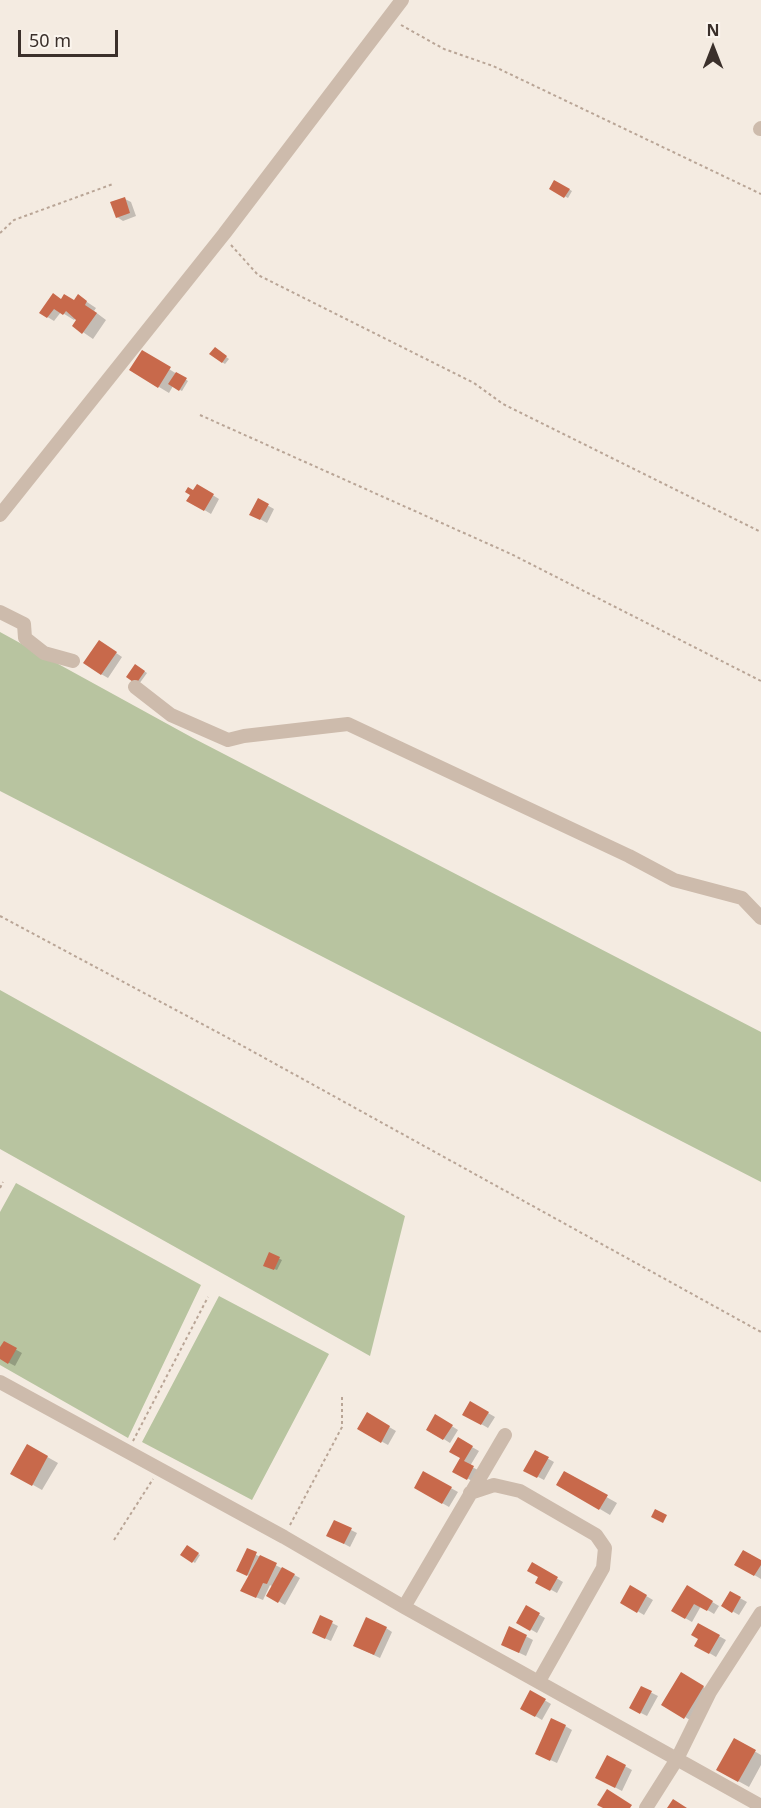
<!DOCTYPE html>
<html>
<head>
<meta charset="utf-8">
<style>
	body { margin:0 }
	#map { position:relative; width:761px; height:1808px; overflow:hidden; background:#f4ebe1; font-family:"Noto Sans",sans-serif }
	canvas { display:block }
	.north { position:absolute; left:683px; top:18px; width:60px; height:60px; -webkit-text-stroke:4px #fbf5ee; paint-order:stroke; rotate:0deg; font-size:16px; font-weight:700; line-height:24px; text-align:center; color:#3b302b }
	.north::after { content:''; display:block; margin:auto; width:21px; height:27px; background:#3b302b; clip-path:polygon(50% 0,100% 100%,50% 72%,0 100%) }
	.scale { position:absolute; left:18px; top:30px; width:100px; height:27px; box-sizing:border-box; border:3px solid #3b302b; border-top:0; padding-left:8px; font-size:18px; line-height:21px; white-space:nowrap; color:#3b302b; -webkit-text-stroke:4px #fbf5ee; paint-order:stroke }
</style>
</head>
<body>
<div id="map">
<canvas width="761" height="1808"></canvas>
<div class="north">N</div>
<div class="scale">50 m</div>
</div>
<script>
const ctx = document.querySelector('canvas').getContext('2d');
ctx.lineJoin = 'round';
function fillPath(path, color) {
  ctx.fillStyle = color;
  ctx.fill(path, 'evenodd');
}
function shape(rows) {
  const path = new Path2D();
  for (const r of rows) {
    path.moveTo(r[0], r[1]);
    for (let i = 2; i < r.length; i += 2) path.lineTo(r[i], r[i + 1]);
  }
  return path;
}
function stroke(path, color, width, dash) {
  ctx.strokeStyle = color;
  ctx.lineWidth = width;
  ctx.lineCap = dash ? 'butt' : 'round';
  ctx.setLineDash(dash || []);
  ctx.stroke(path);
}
fillPath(shape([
	[0,632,193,738,761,1032,761,1182,0,791],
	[0,990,405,1216,370,1356,0,1149],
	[16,1183,201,1285,128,1438,0,1365,0,1212],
	[219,1296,329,1354,252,1500,142,1442]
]), '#b8c4a0');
fillPath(shape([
	[555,182,572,191,568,198,551,189],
	[125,199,131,202,136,216,123,221,117,217],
	[78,296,96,308,94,311,106,320,93,339,74,326,78,320,76,318,74,320,61,312,54,321,41,313,62,300,75,301],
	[218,351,229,359,225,364,222,362],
	[142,352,188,381,182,391,173,386,169,393,131,370],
	[198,486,219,499,211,514,188,500],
	[258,500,274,509,267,523,251,514],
	[106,646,122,657,108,678,101,674],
	[136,666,147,673,139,684,128,676],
	[270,1254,282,1260,277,1270,267,1266],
	[4,1343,22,1353,15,1366,0,1358,0,1351],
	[471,1403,495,1417,488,1428,464,1414],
	[367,1414,396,1431,388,1445,359,1429],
	[436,1416,458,1430,450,1443,428,1429],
	[458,1439,479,1451,470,1466,480,1471,474,1482,454,1471,462,1457],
	[28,1446,58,1463,42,1490,12,1473],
	[536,1452,554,1462,544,1480,525,1470],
	[424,1473,458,1492,449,1507,416,1488],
	[564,1473,617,1503,610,1515,558,1484],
	[351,1530,357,1533,350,1547,335,1539],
	[187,1547,200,1555,195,1563,182,1554],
	[247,1550,300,1578,285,1605,268,1595,273,1587,270,1585,263,1600,248,1594,249,1576,238,1570],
	[761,1562,761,1579,736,1564],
	[532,1564,563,1582,557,1593,537,1582,540,1577],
	[631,1587,653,1600,644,1615,622,1602],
	[687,1587,719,1606,714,1614,701,1606,692,1622,673,1611],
	[731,1593,747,1602,739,1615,723,1606],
	[526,1607,545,1618,537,1633,518,1622],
	[332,1623,338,1626,331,1641,320,1636],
	[699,1625,726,1640,716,1657,696,1645,700,1639],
	[386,1628,392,1632,380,1658,361,1649],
	[510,1628,533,1640,526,1656,509,1648],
	[682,1674,713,1693,695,1723,663,1704],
	[642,1688,658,1696,647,1716,631,1708],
	[531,1692,551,1704,542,1720,522,1708],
	[565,1726,572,1730,557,1763,544,1757],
	[735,1740,761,1755,761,1765,749,1787,718,1770],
	[608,1757,632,1770,622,1791,597,1778]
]), '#0003');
fillPath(shape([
	[554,180,570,189,564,198,549,189],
	[125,197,130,213,116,218,110,202],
	[53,293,61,299,64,294,74,300,78,294,87,301,85,305,97,313,82,334,72,326,76,320,66,311,63,315,54,309,47,318,39,313],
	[215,347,227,356,222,363,209,354],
	[142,350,171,367,158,388,129,370],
	[176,372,187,378,179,391,168,384],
	[197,484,214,494,204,511,186,501,190,495,185,492,188,487,193,490],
	[258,498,269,504,260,520,249,515],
	[99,640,117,652,101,675,83,663],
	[135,664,145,671,136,684,126,677],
	[269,1252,280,1257,274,1270,263,1266],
	[4,1341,17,1348,8,1364,0,1359,0,1347],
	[470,1401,489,1412,481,1425,462,1415],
	[367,1412,390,1426,381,1443,357,1429],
	[435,1414,453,1425,443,1440,426,1430],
	[458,1437,473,1446,464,1461,474,1466,467,1480,452,1472,460,1458,449,1452],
	[27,1444,48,1456,32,1486,10,1474],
	[535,1450,549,1457,537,1478,523,1471],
	[423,1471,452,1487,442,1504,414,1488],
	[564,1471,608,1495,599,1510,556,1485],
	[655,1509,667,1515,663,1523,651,1517],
	[334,1520,352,1528,344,1544,326,1536],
	[187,1545,199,1553,192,1563,180,1555],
	[247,1548,257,1552,247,1576,236,1571],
	[743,1550,761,1560,761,1565,754,1576,734,1565],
	[260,1555,277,1563,267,1584,263,1583,256,1598,240,1591],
	[532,1562,558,1577,550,1591,535,1583,538,1577,527,1571],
	[282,1567,295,1574,278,1603,266,1596],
	[630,1585,647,1595,637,1613,620,1603],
	[687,1585,713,1601,707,1611,694,1604,685,1619,671,1611],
	[730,1591,741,1597,732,1613,721,1606],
	[526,1605,540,1613,530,1631,516,1623],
	[320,1615,333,1621,325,1639,312,1633],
	[366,1617,387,1627,374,1655,353,1646],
	[698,1623,720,1635,709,1654,694,1646,698,1639,691,1635],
	[509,1626,527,1635,519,1653,501,1645],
	[681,1672,704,1686,684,1719,661,1705],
	[641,1686,652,1691,640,1714,629,1708],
	[530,1690,546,1699,535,1717,520,1709],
	[551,1718,566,1725,550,1761,535,1754],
	[734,1738,756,1750,738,1782,716,1770],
	[607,1755,626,1765,615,1788,595,1778],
	[607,1789,632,1805,630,1808,603,1808,597,1805],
	[673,1799,687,1808,667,1808]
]), '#c8694b');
stroke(shape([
	[401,25,444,49,493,66,761,194],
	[0,233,14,220,113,184],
	[231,245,258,275,474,383,503,404,761,532],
	[200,415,511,554,761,681],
	[0,916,232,1040,761,1332],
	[0,1188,3,1182],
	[133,1441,208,1297],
	[290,1525,342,1427,342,1397],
	[114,1540,153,1479]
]), '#b9a596', 2, [3, 3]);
stroke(shape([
	[760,129,761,128],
	[0,515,224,234,402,0],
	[0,612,24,624,25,638,44,653,73,661],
	[135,687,171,715,228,740,244,736,348,724,629,856,674,880,742,898,761,918],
	[0,1382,284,1537,404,1607,761,1806],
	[470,1493,494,1485,520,1491,596,1535,605,1548,603,1568,539,1681],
	[404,1607,505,1435],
	[646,1808,677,1759,710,1692,761,1613]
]), '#cdbbac', 14);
</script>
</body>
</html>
